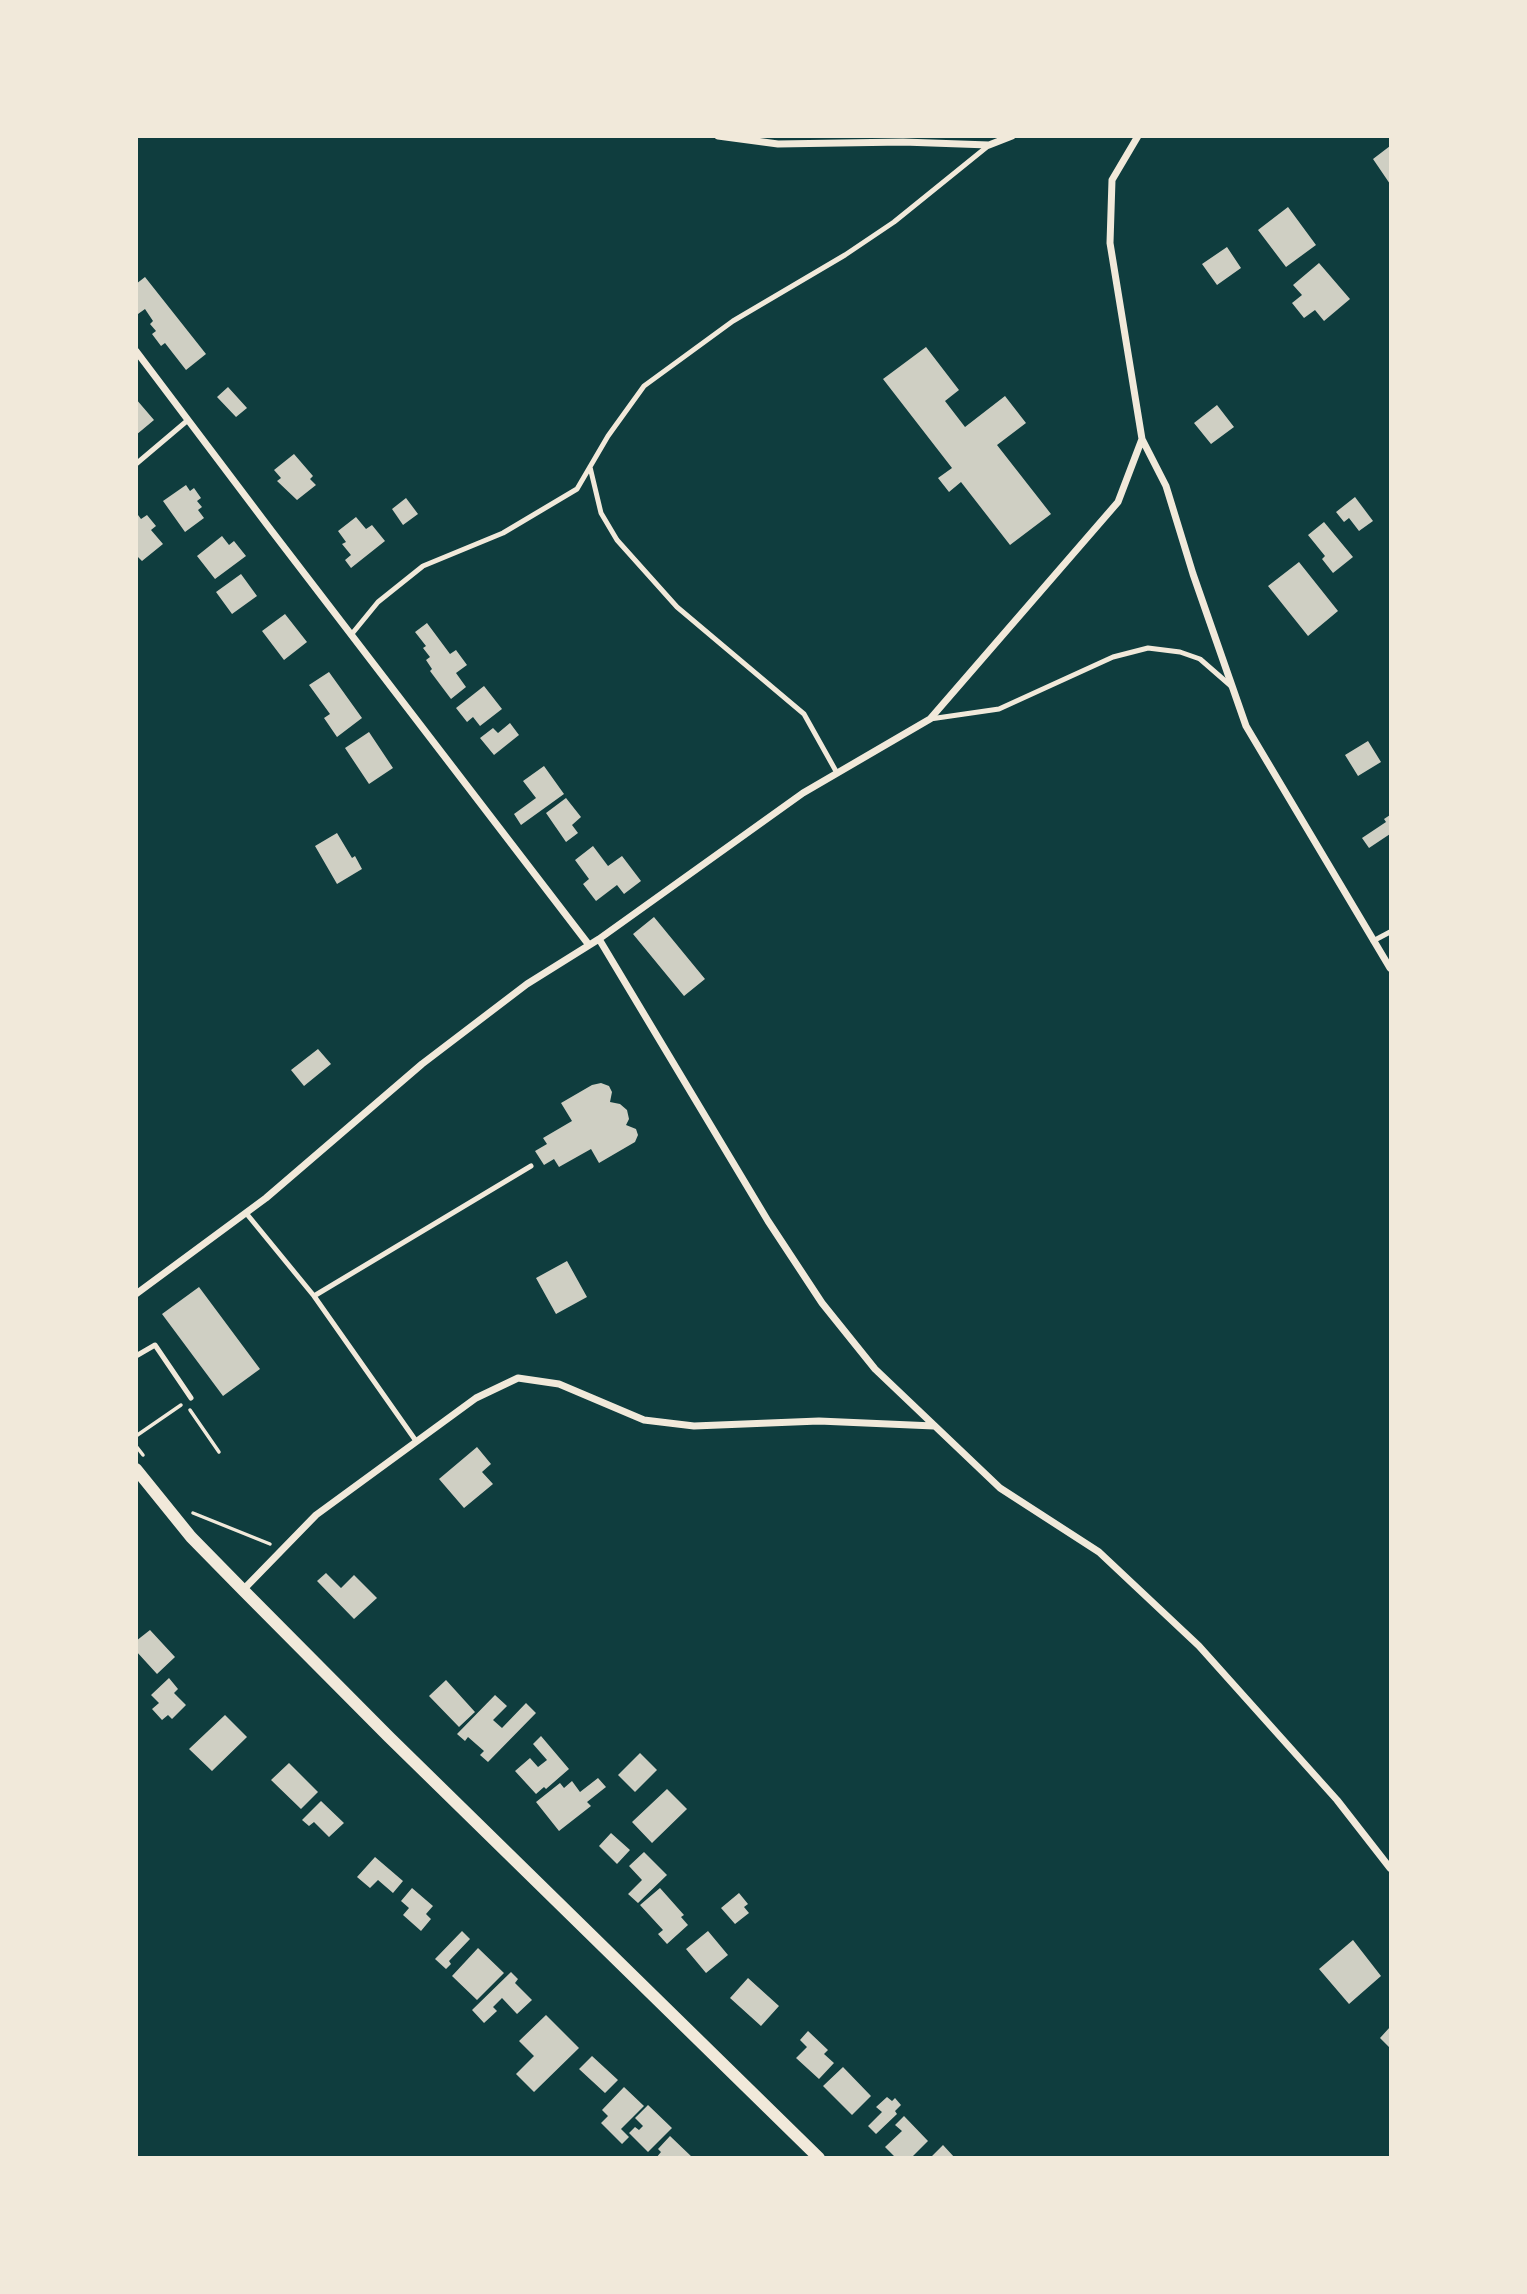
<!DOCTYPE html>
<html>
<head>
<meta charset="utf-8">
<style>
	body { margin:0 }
	#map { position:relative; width:1527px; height:2294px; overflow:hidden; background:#0f3d3e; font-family:Literata,serif }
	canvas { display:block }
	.frame { position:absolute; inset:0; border:138px solid #f1e9da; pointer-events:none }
</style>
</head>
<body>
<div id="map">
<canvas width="1527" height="2294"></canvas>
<div class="frame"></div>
</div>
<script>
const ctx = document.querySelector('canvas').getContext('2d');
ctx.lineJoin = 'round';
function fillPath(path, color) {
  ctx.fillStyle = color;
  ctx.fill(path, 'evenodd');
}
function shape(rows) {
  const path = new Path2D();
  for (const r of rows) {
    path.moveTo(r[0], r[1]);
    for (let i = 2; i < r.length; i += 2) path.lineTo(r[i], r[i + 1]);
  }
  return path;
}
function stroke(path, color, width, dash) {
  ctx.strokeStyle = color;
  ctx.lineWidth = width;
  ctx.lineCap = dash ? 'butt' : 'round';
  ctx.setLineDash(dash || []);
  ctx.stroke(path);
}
fillPath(shape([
	[1390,146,1390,184,1373,159],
	[1288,207,1316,245,1286,267,1258,230],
	[1227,247,1241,268,1217,285,1202,264],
	[1319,263,1350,299,1324,321,1315,310,1304,318,1292,303,1302,295,1293,285],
	[145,277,206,354,186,370,165,343,161,346,152,334,156,331,150,324,153,321,145,309,138,314,136,312,136,284],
	[926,347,959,390,945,401,965,427,1005,396,1026,423,997,445,1051,514,1010,545,961,482,949,492,938,478,952,468,883,379],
	[228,387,247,408,236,417,217,397],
	[136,399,154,420,136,435],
	[1217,405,1234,427,1211,444,1194,423],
	[294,454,313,476,310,479,316,485,297,500,277,481,281,478,274,470],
	[186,485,190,491,194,488,201,498,197,501,202,507,198,510,204,518,185,532,163,501],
	[1355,497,1373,521,1359,531,1349,518,1344,522,1336,512],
	[406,498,418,514,403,525,392,509],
	[138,515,141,519,147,515,156,526,151,530,163,544,142,561,136,555,136,517],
	[356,517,366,529,372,525,385,541,351,568,345,560,351,555,342,544,346,542,338,531],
	[1324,522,1353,557,1333,573,1322,559,1325,556,1308,535],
	[222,536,229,545,234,541,246,556,215,579,197,556],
	[1299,562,1338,611,1308,636,1268,586],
	[241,574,257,596,232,614,216,592],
	[285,614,307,642,284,660,262,631],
	[427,623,450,654,456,650,467,665,456,673,466,687,451,699,430,671,432,669,426,660,430,657,423,648,426,646,415,632],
	[329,672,362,718,337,737,324,718,330,714,309,685],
	[484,686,502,709,480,726,473,717,467,722,456,708],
	[510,723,519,735,494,755,480,738,493,728,498,733],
	[369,732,393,768,369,784,345,748],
	[1368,741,1381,762,1358,776,1345,755],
	[544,766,564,794,521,825,514,814,536,798,523,781],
	[566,798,581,817,572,825,578,833,566,842,546,813],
	[1390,815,1390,834,1369,848,1362,838,1386,822,1384,819],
	[337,833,352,858,355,856,362,869,337,884,315,846],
	[593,846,608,866,622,856,641,881,624,894,617,885,596,901,583,884,589,879,575,860],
	[654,917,705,979,684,996,633,934],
	[318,1049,331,1064,304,1086,291,1070],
	[601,1083,609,1086,612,1092,610,1102,620,1104,627,1110,629,1119,626,1125,636,1129,638,1135,635,1142,599,1163,591,1149,559,1167,554,1159,544,1165,535,1151,547,1144,543,1138,572,1121,561,1103,592,1085],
	[567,1261,587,1297,556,1314,536,1278],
	[199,1287,260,1369,223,1396,162,1314],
	[477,1447,491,1464,482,1472,493,1484,464,1508,439,1479],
	[326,1573,341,1588,354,1575,377,1598,354,1619,317,1581],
	[150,1630,175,1657,157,1674,136,1651,136,1641],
	[169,1678,178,1689,174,1693,186,1705,172,1719,168,1715,162,1720,152,1709,159,1703,151,1695],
	[446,1680,475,1712,459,1727,429,1696],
	[495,1695,507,1706,493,1720,502,1728,526,1703,536,1713,488,1762,480,1755,484,1751,468,1737,465,1741,457,1734],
	[225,1715,247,1737,212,1771,189,1749],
	[541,1736,569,1769,546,1789,544,1787,536,1794,515,1771,530,1758,538,1767,547,1760,533,1744],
	[640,1753,657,1770,635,1792,618,1775],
	[289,1763,318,1792,301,1809,271,1780],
	[598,1778,606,1787,587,1802,591,1806,559,1831,536,1802,560,1783,564,1788,572,1781,580,1792],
	[667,1789,687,1809,652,1843,632,1822],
	[321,1801,344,1823,329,1837,314,1822,309,1826,302,1820],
	[611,1833,630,1850,617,1864,599,1846],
	[644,1852,667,1875,638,1903,628,1894,642,1880,629,1866],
	[375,1857,403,1881,393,1893,378,1880,370,1888,357,1877],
	[412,1888,433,1906,426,1914,431,1919,421,1931,403,1915,409,1908,401,1901],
	[660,1888,684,1915,681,1917,688,1925,667,1944,658,1934,663,1930,640,1905],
	[739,1893,748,1904,744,1907,749,1913,735,1924,721,1908],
	[462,1931,470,1939,449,1961,451,1964,446,1969,435,1959],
	[708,1931,728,1955,706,1973,686,1949],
	[1353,1940,1381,1976,1349,2004,1319,1969],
	[478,1948,504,1973,477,2000,452,1976],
	[511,1972,518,1979,515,1983,532,2000,517,2014,502,1998,493,2007,497,2011,484,2023,472,2010],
	[748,1978,779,2006,761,2026,730,1998],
	[546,2015,579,2048,534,2092,516,2074,534,2056,519,2041],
	[1390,2027,1390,2048,1380,2038],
	[808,2031,828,2050,824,2054,834,2063,819,2079,796,2058,807,2047,800,2040],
	[592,2056,618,2080,605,2093,579,2069],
	[843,2067,871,2096,852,2115,823,2086],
	[624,2087,644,2106,621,2129,629,2137,622,2144,601,2123,608,2116,602,2110],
	[887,2097,892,2101,895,2098,901,2105,895,2111,897,2114,876,2134,868,2126,882,2112,876,2107],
	[648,2105,672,2128,648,2152,629,2133,635,2127,639,2130,643,2126,635,2118],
	[904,2116,928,2141,911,2158,896,2158,885,2147,902,2131,895,2125],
	[670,2136,693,2158,656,2158,661,2152,658,2149],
	[943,2145,955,2158,930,2158]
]), '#cfcfc3');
stroke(shape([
	[190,1410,219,1452],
	[136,1436,181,1405],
	[136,1446,143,1455],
	[193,1513,270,1544]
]), '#f1e9da', 3.5);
stroke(shape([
	[136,464,188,420],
	[590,467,601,513,617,540,677,607,804,714,837,773],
	[351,635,378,602,423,566,503,533,577,489,608,436,644,386,733,321,845,255,894,222,988,146],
	[930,719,999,709,1113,657,1148,648,1180,652,1200,659,1231,686],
	[1373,941,1390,932],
	[246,1213,314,1296,416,1441],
	[314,1296,531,1166],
	[136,1356,155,1345,191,1398]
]), '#f1e9da', 5);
stroke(shape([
	[718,136,778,144,903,142,989,145,1012,136],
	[136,351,271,530,589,945],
	[1142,439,1166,486,1193,574,1246,726,1390,968],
	[599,939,768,1221,822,1303,875,1369,1000,1488,1099,1552,1199,1646,1337,1800,1390,1868],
	[136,1294,266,1198,422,1064,527,984,599,939,803,793,930,719,1118,502,1142,439,1110,243,1112,180,1138,136],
	[243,1590,316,1515,476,1398,518,1378,559,1384,644,1420,694,1426,819,1421,934,1426]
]), '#f1e9da', 7);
stroke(shape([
	[136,1469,191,1537,243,1590,389,1737,819,2158]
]), '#f1e9da', 12);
</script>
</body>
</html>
